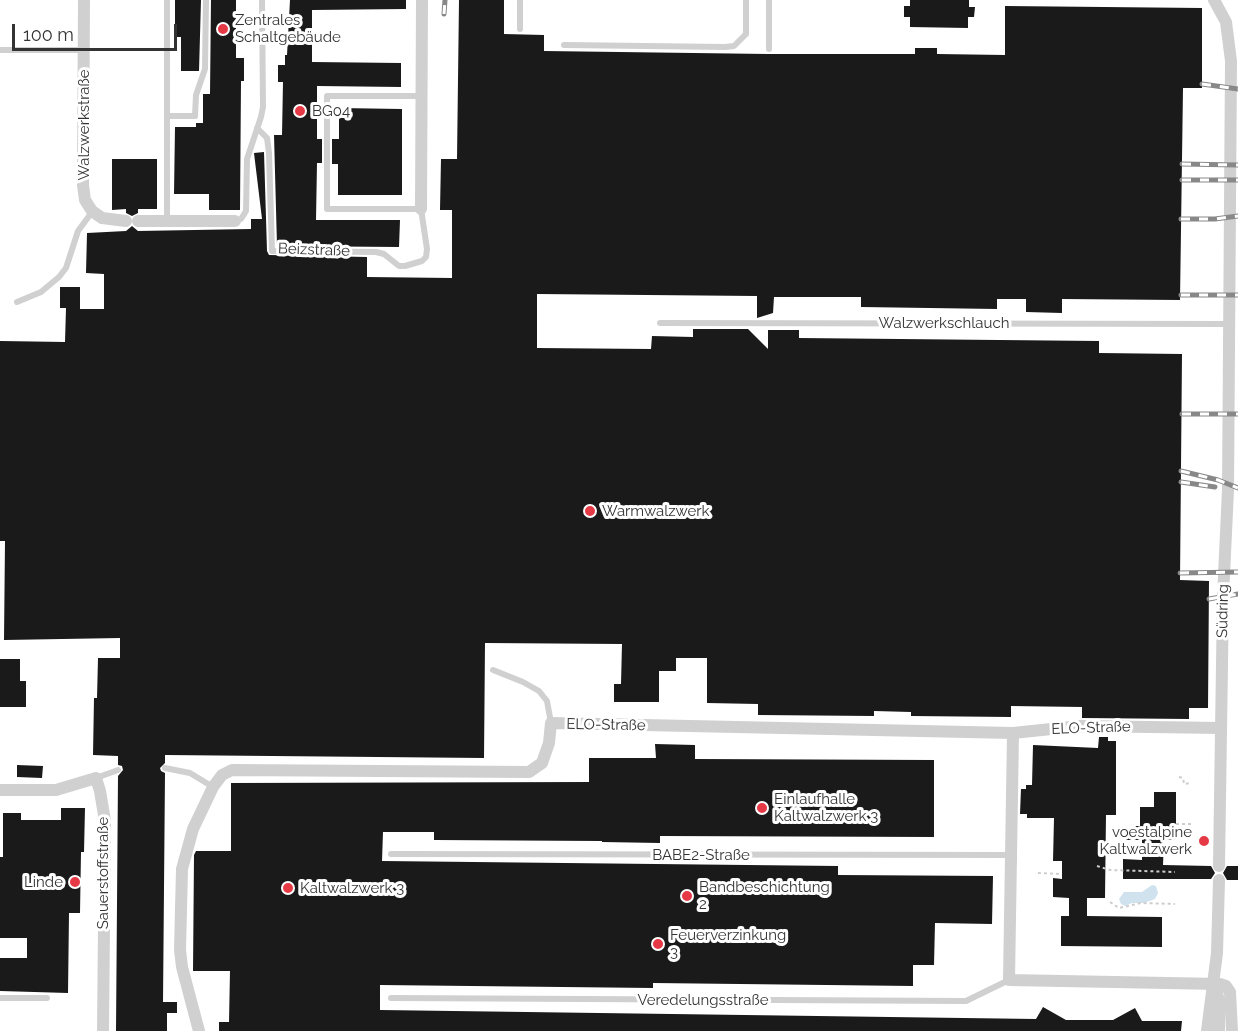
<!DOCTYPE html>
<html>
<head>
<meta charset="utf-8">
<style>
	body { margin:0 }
	#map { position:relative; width:1238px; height:1031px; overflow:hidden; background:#fff; font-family:Raleway,sans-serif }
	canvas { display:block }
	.scale { position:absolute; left:12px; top:24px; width:165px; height:27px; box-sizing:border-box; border:3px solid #333; border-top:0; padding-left:8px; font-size:18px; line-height:21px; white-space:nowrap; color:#333; -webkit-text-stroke:4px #fff; paint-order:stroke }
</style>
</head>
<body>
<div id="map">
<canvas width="1238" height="1031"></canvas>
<div class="scale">100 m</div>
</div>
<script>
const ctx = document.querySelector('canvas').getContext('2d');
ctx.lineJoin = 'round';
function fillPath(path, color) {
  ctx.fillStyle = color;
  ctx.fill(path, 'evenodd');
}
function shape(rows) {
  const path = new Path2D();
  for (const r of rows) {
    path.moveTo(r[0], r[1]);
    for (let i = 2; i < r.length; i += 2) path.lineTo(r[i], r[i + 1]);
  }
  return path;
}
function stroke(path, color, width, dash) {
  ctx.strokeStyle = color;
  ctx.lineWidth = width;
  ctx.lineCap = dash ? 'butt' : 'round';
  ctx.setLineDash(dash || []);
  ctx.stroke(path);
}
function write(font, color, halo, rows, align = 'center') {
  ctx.font = font + ' Raleway,sans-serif';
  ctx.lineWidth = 6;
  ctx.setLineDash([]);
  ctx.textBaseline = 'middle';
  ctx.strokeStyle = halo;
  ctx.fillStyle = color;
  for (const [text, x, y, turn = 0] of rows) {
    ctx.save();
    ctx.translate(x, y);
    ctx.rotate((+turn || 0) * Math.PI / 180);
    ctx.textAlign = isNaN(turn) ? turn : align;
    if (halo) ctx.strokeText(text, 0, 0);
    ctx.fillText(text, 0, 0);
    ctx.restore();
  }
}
fillPath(shape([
	[1152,885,1156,886,1158,893,1155,899,1144,903,1132,903,1125,906,1121,904,1119,899,1124,892,1142,892]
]), '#cfe2ee');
fillPath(shape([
	[175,0,201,0,199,71,181,71,181,37,175,37],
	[211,0,236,0,236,58,244,58,244,81,241,81,240,210,209,210,209,194,174,194,175,127,196,127,196,123,203,123,203,94,210,94],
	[290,0,406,0,406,9,312,10,312,62,401,63,401,87,317,86,317,139,322,139,322,163,317,163,316,220,400,220,399,247,277,246,274,135,282,135,283,82,278,82,278,65,285,65,285,55,287,55],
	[459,0,504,0,504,34,544,35,544,51,768,54,915,54,915,48,937,48,937,54,1005,55,1005,6,1202,8,1202,88,1183,88,1180,300,1062,299,1062,313,1026,312,1026,299,997,299,997,309,861,307,861,297,774,297,773,313,757,318,757,296,537,294,537,348,651,349,652,336,693,337,693,329,748,329,768,349,768,330,799,330,799,338,1099,341,1099,353,1182,354,1180,580,1209,581,1208,708,1189,708,1189,719,1082,718,1082,707,1011,706,1011,717,911,716,911,712,874,711,874,716,758,715,758,704,707,703,707,658,676,658,676,671,659,671,659,702,614,702,614,684,621,684,622,644,485,643,484,758,165,755,165,763,160,768,161,771,165,773,163,1002,177,1002,177,1013,167,1013,167,1031,116,1031,118,776,123,770,122,766,118,765,118,756,93,755,94,698,97,698,98,658,120,658,120,638,4,640,5,541,0,541,0,341,65,342,66,308,60,308,60,287,80,287,80,309,104,309,104,274,86,273,87,233,126,231,132,226,138,231,251,229,251,219,262,219,254,153,264,152,267,251,269,255,367,257,367,277,452,278,452,210,440,210,441,159,457,159],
	[910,0,969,0,969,7,975,7,974,17,968,17,968,28,910,27,910,17,904,17,904,6,910,6],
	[339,108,402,109,402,195,338,195,338,164,332,164,332,139,339,139],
	[112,159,157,159,157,209,138,209,138,213,132,216,126,213,126,209,112,210],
	[0,659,20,659,20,681,26,681,26,707,0,707],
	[1099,737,1108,737,1108,741,1116,741,1116,815,1106,815,1105,898,1087,898,1087,916,1162,917,1162,947,1061,946,1061,916,1069,916,1069,898,1053,897,1053,878,1062,879,1062,861,1053,861,1054,818,1027,818,1027,814,1020,814,1021,789,1026,789,1026,785,1032,785,1033,745,1098,748],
	[655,744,695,745,695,759,934,760,934,837,660,836,660,843,602,842,602,841,434,840,434,832,383,832,382,861,838,866,838,875,993,876,992,924,935,923,934,965,913,965,913,986,653,983,653,988,380,985,380,1010,1036,1019,1043,1007,1066,1020,1113,1020,1135,1008,1142,1021,1182,1021,1181,1031,219,1031,219,1022,229,1022,230,971,193,971,194,855,196,851,231,851,231,783,589,782,589,758,656,758],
	[17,765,43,766,42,778,17,777],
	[1154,792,1176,792,1176,840,1164,840,1163,865,1211,866,1215,873,1211,879,1123,879,1123,859,1142,860,1142,840,1125,840,1136,826,1140,826,1140,807,1154,807],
	[61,808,85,808,84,852,81,852,80,913,69,913,68,993,0,991,0,958,27,958,27,938,0,938,0,857,3,857,3,813,21,813,21,820,61,820],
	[1227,866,1238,866,1238,880,1227,880,1223,873]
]), '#1a1a1a');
stroke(shape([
	[1179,777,1183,778,1184,784,1191,783],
	[1176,824,1191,824],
	[1097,866,1110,870,1175,872],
	[1038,873,1062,874],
	[1110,902,1119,908,1141,903,1175,904]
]), '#cdcdcd', 2, [3, 3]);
stroke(shape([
	[167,0,167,220],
	[520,29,520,0],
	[564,45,725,47,734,46,746,34,746,0],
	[769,49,769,0],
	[0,50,83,50],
	[168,116,195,116,196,95,205,69,206,0],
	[257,128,267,138,269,153,272,251,376,252,384,254,399,266,405,266,422,261,426,257,427,249,421,209,327,209,327,96,421,96],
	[235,221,241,219,246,211,247,159,261,117,263,107,262,0],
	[17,302,41,292,59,277,66,268,78,231,92,212],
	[660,323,1228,324],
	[493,670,523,682,539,691,547,701,551,723],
	[165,768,190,773,213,787],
	[96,778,118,770],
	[391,854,1010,855],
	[0,998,47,998],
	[391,998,966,1001,1009,980]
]), '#d0d0d0', 6);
stroke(shape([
	[84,0,83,185,85,200,92,211,102,218,126,221],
	[1214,0,1226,22,1231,61,1228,490,1223,597,1219,866],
	[421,209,422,0],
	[138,221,235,221],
	[1013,733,1009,980,1220,984,1226,986,1230,992,1232,1031],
	[0,790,56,790,96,778,100,791,105,821,103,1031],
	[1215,987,1219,1000,1219,1031],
	[199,1031,182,967,180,950,182,869,193,829,213,787,222,775,232,770,529,772,542,763,549,743,551,723,1013,733,1080,726,1221,728],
	[1207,1031,1217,953,1219,880]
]), '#d0d0d0', 12);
const rail = shape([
	[444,14,445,0],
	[1202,84,1238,89],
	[1182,164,1238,165],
	[1182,180,1238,180],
	[1181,219,1215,219,1238,216],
	[1181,295,1238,295],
	[1182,414,1238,414],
	[1181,471,1218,480,1238,488],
	[1181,482,1215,487],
	[1180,573,1238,572],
	[1209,599,1238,594]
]);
stroke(rail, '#888', 5);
stroke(rail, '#fff', 3, [9]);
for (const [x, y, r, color] of [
	[223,29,6,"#e63946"],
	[300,111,6,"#e63946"],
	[590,511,6,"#e63946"],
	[762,808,6,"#e63946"],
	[1204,841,6,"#e63946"],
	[75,882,6,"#e63946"],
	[288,888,6,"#e63946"],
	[687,896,6,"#e63946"],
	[658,944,6,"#e63946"]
]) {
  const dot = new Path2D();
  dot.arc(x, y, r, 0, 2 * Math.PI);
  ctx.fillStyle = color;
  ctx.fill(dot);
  stroke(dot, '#fff', 2);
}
write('15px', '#333', '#fff', [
	["Zentrales",235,20],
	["Schaltgebäude",235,37],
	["BG04",312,111],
	["Warmwalzwerk",602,511],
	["Einlaufhalle",774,799],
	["Kaltwalzwerk 3",774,816],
	["voestalpine",1192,832,"right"],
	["Kaltwalzwerk",1192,849,"right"],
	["Linde",63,882,"right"],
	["Bandbeschichtung",699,887],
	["2",699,904],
	["Kaltwalzwerk 3",300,888],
	["Feuerverzinkung",670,935],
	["3",670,952]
], 'left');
write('15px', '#333', '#fff', [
	["Walzwerkstraße",84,125,-90],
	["Beizstraße",314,250,2],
	["Walzwerkschlauch",944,323],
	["Südring",1223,611,-89],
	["ELO-Straße",606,725,1],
	["ELO-Straße",1091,728,-2],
	["BABE2-Straße",701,855],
	["Sauerstoffstraße",103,873,-90],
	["Veredelungsstraße",703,1000]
]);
</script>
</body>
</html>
